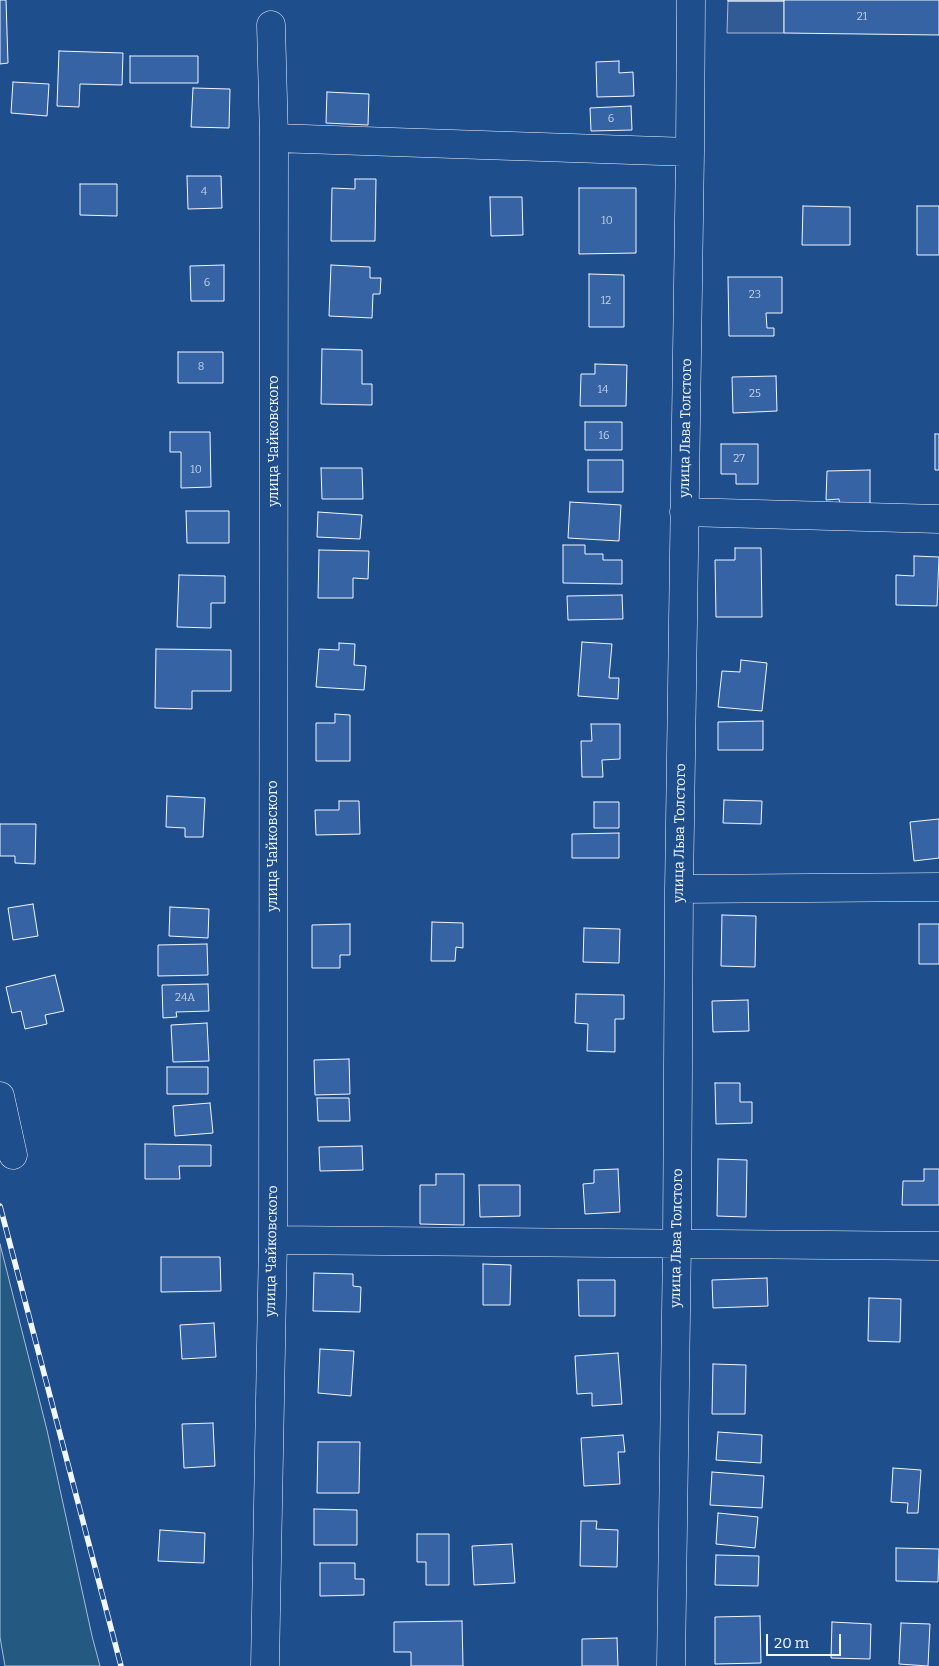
<!DOCTYPE html>
<html>
<head>
<meta charset="utf-8">
<style>
	body { margin:0 }
	#map { position:relative; width:939px; height:1666px; overflow:hidden; background:#1f4e8c; font-family:Bitter,serif }
	canvas { display:block }
	.scale { position:absolute; left:766px; top:1634px; width:75px; height:22px; box-sizing:border-box; border:2px solid #f2f6ff; border-top:0; padding-left:6px; font-size:15px; line-height:18px; white-space:nowrap; color:#f2f6ff; -webkit-text-stroke:4px #1f4e8c; paint-order:stroke }
</style>
</head>
<body>
<div id="map">
<canvas width="939" height="1666"></canvas>
<div class="scale">20 m</div>
</div>
<script>
const ctx = document.querySelector('canvas').getContext('2d');
ctx.lineJoin = 'round';
function fillPath(path, color) {
  ctx.fillStyle = color;
  ctx.fill(path, 'evenodd');
}
function shape(rows) {
  const path = new Path2D();
  for (const r of rows) {
    path.moveTo(r[0], r[1]);
    for (let i = 2; i < r.length; i += 2) path.lineTo(r[i], r[i + 1]);
  }
  return path;
}
function stroke(path, color, width, dash) {
  ctx.strokeStyle = color;
  ctx.lineWidth = width;
  ctx.lineCap = dash ? 'butt' : 'round';
  ctx.setLineDash(dash || []);
  ctx.stroke(path);
}
function write(font, color, halo, rows, align = 'center') {
  ctx.font = font + ' Bitter,serif';
  ctx.lineWidth = 4;
  ctx.setLineDash([]);
  ctx.textBaseline = 'middle';
  ctx.strokeStyle = halo;
  ctx.fillStyle = color;
  for (const [text, x, y, turn = 0] of rows) {
    ctx.save();
    ctx.translate(x, y);
    ctx.rotate((+turn || 0) * Math.PI / 180);
    ctx.textAlign = isNaN(turn) ? turn : align;
    if (halo) ctx.strokeText(text, 0, 0);
    ctx.fillText(text, 0, 0);
    ctx.restore();
  }
}
const green = shape([
	[0,1244,47,1430,92,1636,100,1666,5,1666,0,1637,0,1244]
]);
fillPath(green, '#245a82');
stroke(green, '#a8bbd7', 1);
const parking = shape([
	[728,1,784,1,784,33,727,33,728,1]
]);
fillPath(parking, '#305b95');
stroke(parking, '#a8bbd7', 1);
const building = shape([
	[0,0,6,0,8,63,0,64,0,0],
	[728,0,784,0,784,1,728,1,728,0],
	[784,0,939,0,939,35,784,33,784,0],
	[59,51,123,53,122,85,80,84,79,107,57,106,59,51],
	[130,56,198,56,198,83,130,83,130,56],
	[619,61,619,73,633,72,634,96,597,97,596,62,619,61],
	[13,82,49,84,47,116,11,113,13,82],
	[193,88,230,89,229,128,191,127,193,88],
	[327,92,369,94,368,125,326,123,327,92],
	[631,106,632,130,591,131,590,108,631,106],
	[187,176,221,176,222,208,188,209,187,176],
	[355,179,376,179,375,241,331,241,332,188,355,189,355,179],
	[80,184,117,184,117,216,80,215,80,184],
	[579,188,636,188,636,253,579,254,579,188],
	[490,197,522,197,523,235,491,236,490,197],
	[803,206,850,207,850,245,802,245,803,206],
	[917,206,939,206,939,255,917,255,917,206],
	[224,265,224,301,191,301,190,266,224,265],
	[331,265,370,267,370,278,381,278,380,294,373,294,372,318,329,316,331,265],
	[589,274,624,275,624,327,589,327,589,274],
	[728,277,782,277,782,313,766,313,767,328,774,328,774,336,729,336,728,277],
	[322,349,362,350,362,384,372,384,372,405,321,404,322,349],
	[178,352,223,352,223,383,178,383,178,352],
	[595,364,627,365,626,406,580,406,581,374,595,374,595,364],
	[776,376,777,411,733,413,732,377,776,376],
	[585,422,622,422,622,450,585,450,585,422],
	[170,432,210,432,211,487,181,488,181,452,170,452,170,432],
	[935,434,939,434,939,470,935,470,935,434],
	[721,444,758,444,758,484,736,484,736,474,721,474,721,444],
	[588,460,623,460,623,492,588,492,588,460],
	[321,468,362,468,363,499,322,499,321,468],
	[870,470,870,508,840,506,839,499,826,500,827,471,870,470],
	[570,502,621,505,619,541,568,538,570,502],
	[186,511,229,511,229,543,187,543,186,511],
	[318,512,362,515,360,539,317,537,318,512],
	[563,545,585,545,585,554,603,554,603,560,622,560,622,584,563,583,563,545],
	[735,548,761,548,762,617,716,617,715,560,735,560,735,548],
	[319,550,369,551,368,579,353,578,353,598,318,598,319,550],
	[914,556,939,557,937,606,896,605,896,575,914,576,914,556],
	[179,575,225,576,225,603,211,603,211,628,177,627,179,575],
	[622,595,623,619,568,620,567,596,622,595],
	[582,642,612,644,609,678,619,678,618,699,578,696,582,642],
	[339,643,355,644,354,665,366,666,364,690,316,687,319,649,339,650,339,643],
	[156,649,231,650,231,691,192,691,192,709,155,708,156,649],
	[741,660,767,663,762,711,718,707,722,671,740,672,741,660],
	[335,714,350,715,350,761,316,761,316,723,335,723,335,714],
	[763,721,763,750,718,750,718,722,763,721],
	[591,724,620,724,620,759,602,760,603,777,582,777,581,741,592,741,591,724],
	[167,796,205,798,203,837,185,837,185,828,166,827,167,796],
	[724,800,762,801,761,824,723,823,724,800],
	[339,801,359,801,360,834,316,835,315,810,339,810,339,801],
	[594,802,619,802,619,828,594,828,594,802],
	[939,819,939,858,914,861,910,822,939,819],
	[0,824,36,824,35,864,15,863,15,856,0,856,0,824],
	[619,833,619,858,572,858,572,834,619,833],
	[33,904,38,936,13,940,8,908,33,904],
	[170,907,209,909,208,938,169,936,170,907],
	[722,915,756,916,755,967,721,966,722,915],
	[432,922,463,923,463,948,456,947,455,961,431,961,432,922],
	[350,924,350,955,340,955,340,968,312,968,312,925,350,924],
	[919,924,939,924,939,964,919,964,919,924],
	[584,928,620,929,619,963,583,962,584,928],
	[207,944,208,975,158,976,158,945,207,944],
	[55,975,64,1011,45,1015,47,1024,25,1029,21,1011,12,1013,6,987,55,975],
	[208,984,209,1011,176,1012,177,1017,163,1018,162,985,208,984],
	[576,994,624,995,624,1019,615,1019,615,1052,587,1051,588,1024,575,1023,576,994],
	[748,1000,749,1031,713,1032,712,1001,748,1000],
	[207,1023,209,1061,173,1062,171,1025,207,1023],
	[349,1059,350,1094,315,1095,314,1060,349,1059],
	[167,1067,208,1067,208,1094,167,1094,167,1067],
	[715,1083,740,1083,740,1102,752,1102,752,1123,716,1124,715,1083],
	[317,1098,349,1098,350,1121,318,1121,317,1098],
	[210,1103,213,1133,175,1136,173,1106,210,1103],
	[145,1144,211,1145,211,1166,179,1166,180,1179,145,1179,145,1144],
	[362,1146,363,1170,320,1171,319,1147,362,1146],
	[718,1159,747,1160,746,1217,717,1216,718,1159],
	[618,1169,620,1212,585,1214,583,1184,594,1183,594,1170,618,1169],
	[924,1169,939,1169,939,1205,902,1205,903,1181,924,1181,924,1169],
	[436,1174,464,1174,464,1225,420,1224,420,1185,436,1185,436,1174],
	[479,1185,520,1185,520,1216,480,1217,479,1185],
	[161,1257,220,1257,221,1291,161,1292,161,1257],
	[483,1264,511,1265,510,1305,483,1305,483,1264],
	[314,1273,353,1274,353,1286,361,1287,360,1312,313,1311,314,1273],
	[767,1278,768,1306,713,1308,712,1280,767,1278],
	[578,1280,615,1280,615,1316,579,1316,578,1280],
	[869,1298,901,1299,900,1342,868,1341,869,1298],
	[214,1323,216,1357,182,1359,180,1325,214,1323],
	[320,1349,354,1351,351,1396,318,1393,320,1349],
	[618,1353,622,1404,592,1406,592,1393,577,1394,575,1356,618,1353],
	[713,1364,746,1365,745,1414,712,1414,713,1364],
	[213,1423,215,1466,184,1468,182,1424,213,1423],
	[718,1432,762,1435,761,1463,716,1460,718,1432],
	[623,1435,625,1452,618,1452,620,1484,584,1486,581,1438,623,1435],
	[318,1442,360,1442,359,1493,317,1493,318,1442],
	[893,1468,921,1470,918,1513,907,1513,908,1503,891,1502,893,1468],
	[712,1472,764,1476,762,1508,710,1505,712,1472],
	[314,1509,357,1510,357,1545,314,1545,314,1509],
	[718,1513,758,1517,755,1548,716,1544,718,1513],
	[581,1521,597,1521,596,1529,618,1530,617,1567,580,1566,581,1521],
	[160,1530,205,1533,204,1563,158,1561,160,1530],
	[417,1534,449,1534,449,1585,426,1585,426,1562,417,1562,417,1534],
	[512,1544,515,1583,474,1585,472,1546,512,1544],
	[896,1548,939,1549,938,1582,896,1581,896,1548],
	[716,1555,759,1556,758,1586,715,1585,716,1555],
	[320,1563,355,1563,355,1579,364,1579,364,1595,320,1596,320,1563],
	[760,1616,761,1663,715,1664,715,1617,760,1616],
	[462,1621,463,1666,411,1666,411,1652,394,1652,394,1622,462,1621],
	[832,1622,871,1624,870,1659,831,1658,832,1622],
	[901,1623,930,1624,928,1666,899,1664,901,1623],
	[617,1638,618,1666,582,1666,582,1639,617,1638]
]);
fillPath(building, '#3563a3');
stroke(building, '#f2f6ff', 1);
const minor = shape([
	[274,138,690,152],
	[684,512,939,519],
	[679,889,939,887],
	[0,1096,13,1155],
	[273,1240,939,1246],
	[265,1666,273,1240,274,138,271,25],
	[671,1666,677,1243,679,889,690,152,691,0]
]);
stroke(minor, '#f2f6ff', 29);
stroke(minor, '#1f4e8c', 28);
const rail = shape([
	[0,1206,121,1666]
]);
stroke(rail, '#f2f6ff', 5.5);
stroke(rail, '#1f4e8c', 4, [11]);
write('11px', '#c3d1e8', null, [
	["21",862,17],
	["6",611,119],
	["4",204,192],
	["10",607,221],
	["6",207,283],
	["23",755,295],
	["12",606,301],
	["8",201,367],
	["14",603,390],
	["25",755,394],
	["16",604,436],
	["27",739,459],
	["10",196,470],
	["24А",185,998]
]);
write('14px', '#f2f6ff', '#1f4e8c', [
	["улица Льва Толстого",686,428,-89],
	["улица Чайковского",274,441,-90],
	["улица Льва Толстого",680,833,-89],
	["улица Чайковского",273,846,-90],
	["улица Льва Толстого",677,1238,-89],
	["улица Чайковского",272,1251,-89]
]);
</script>
</body>
</html>
